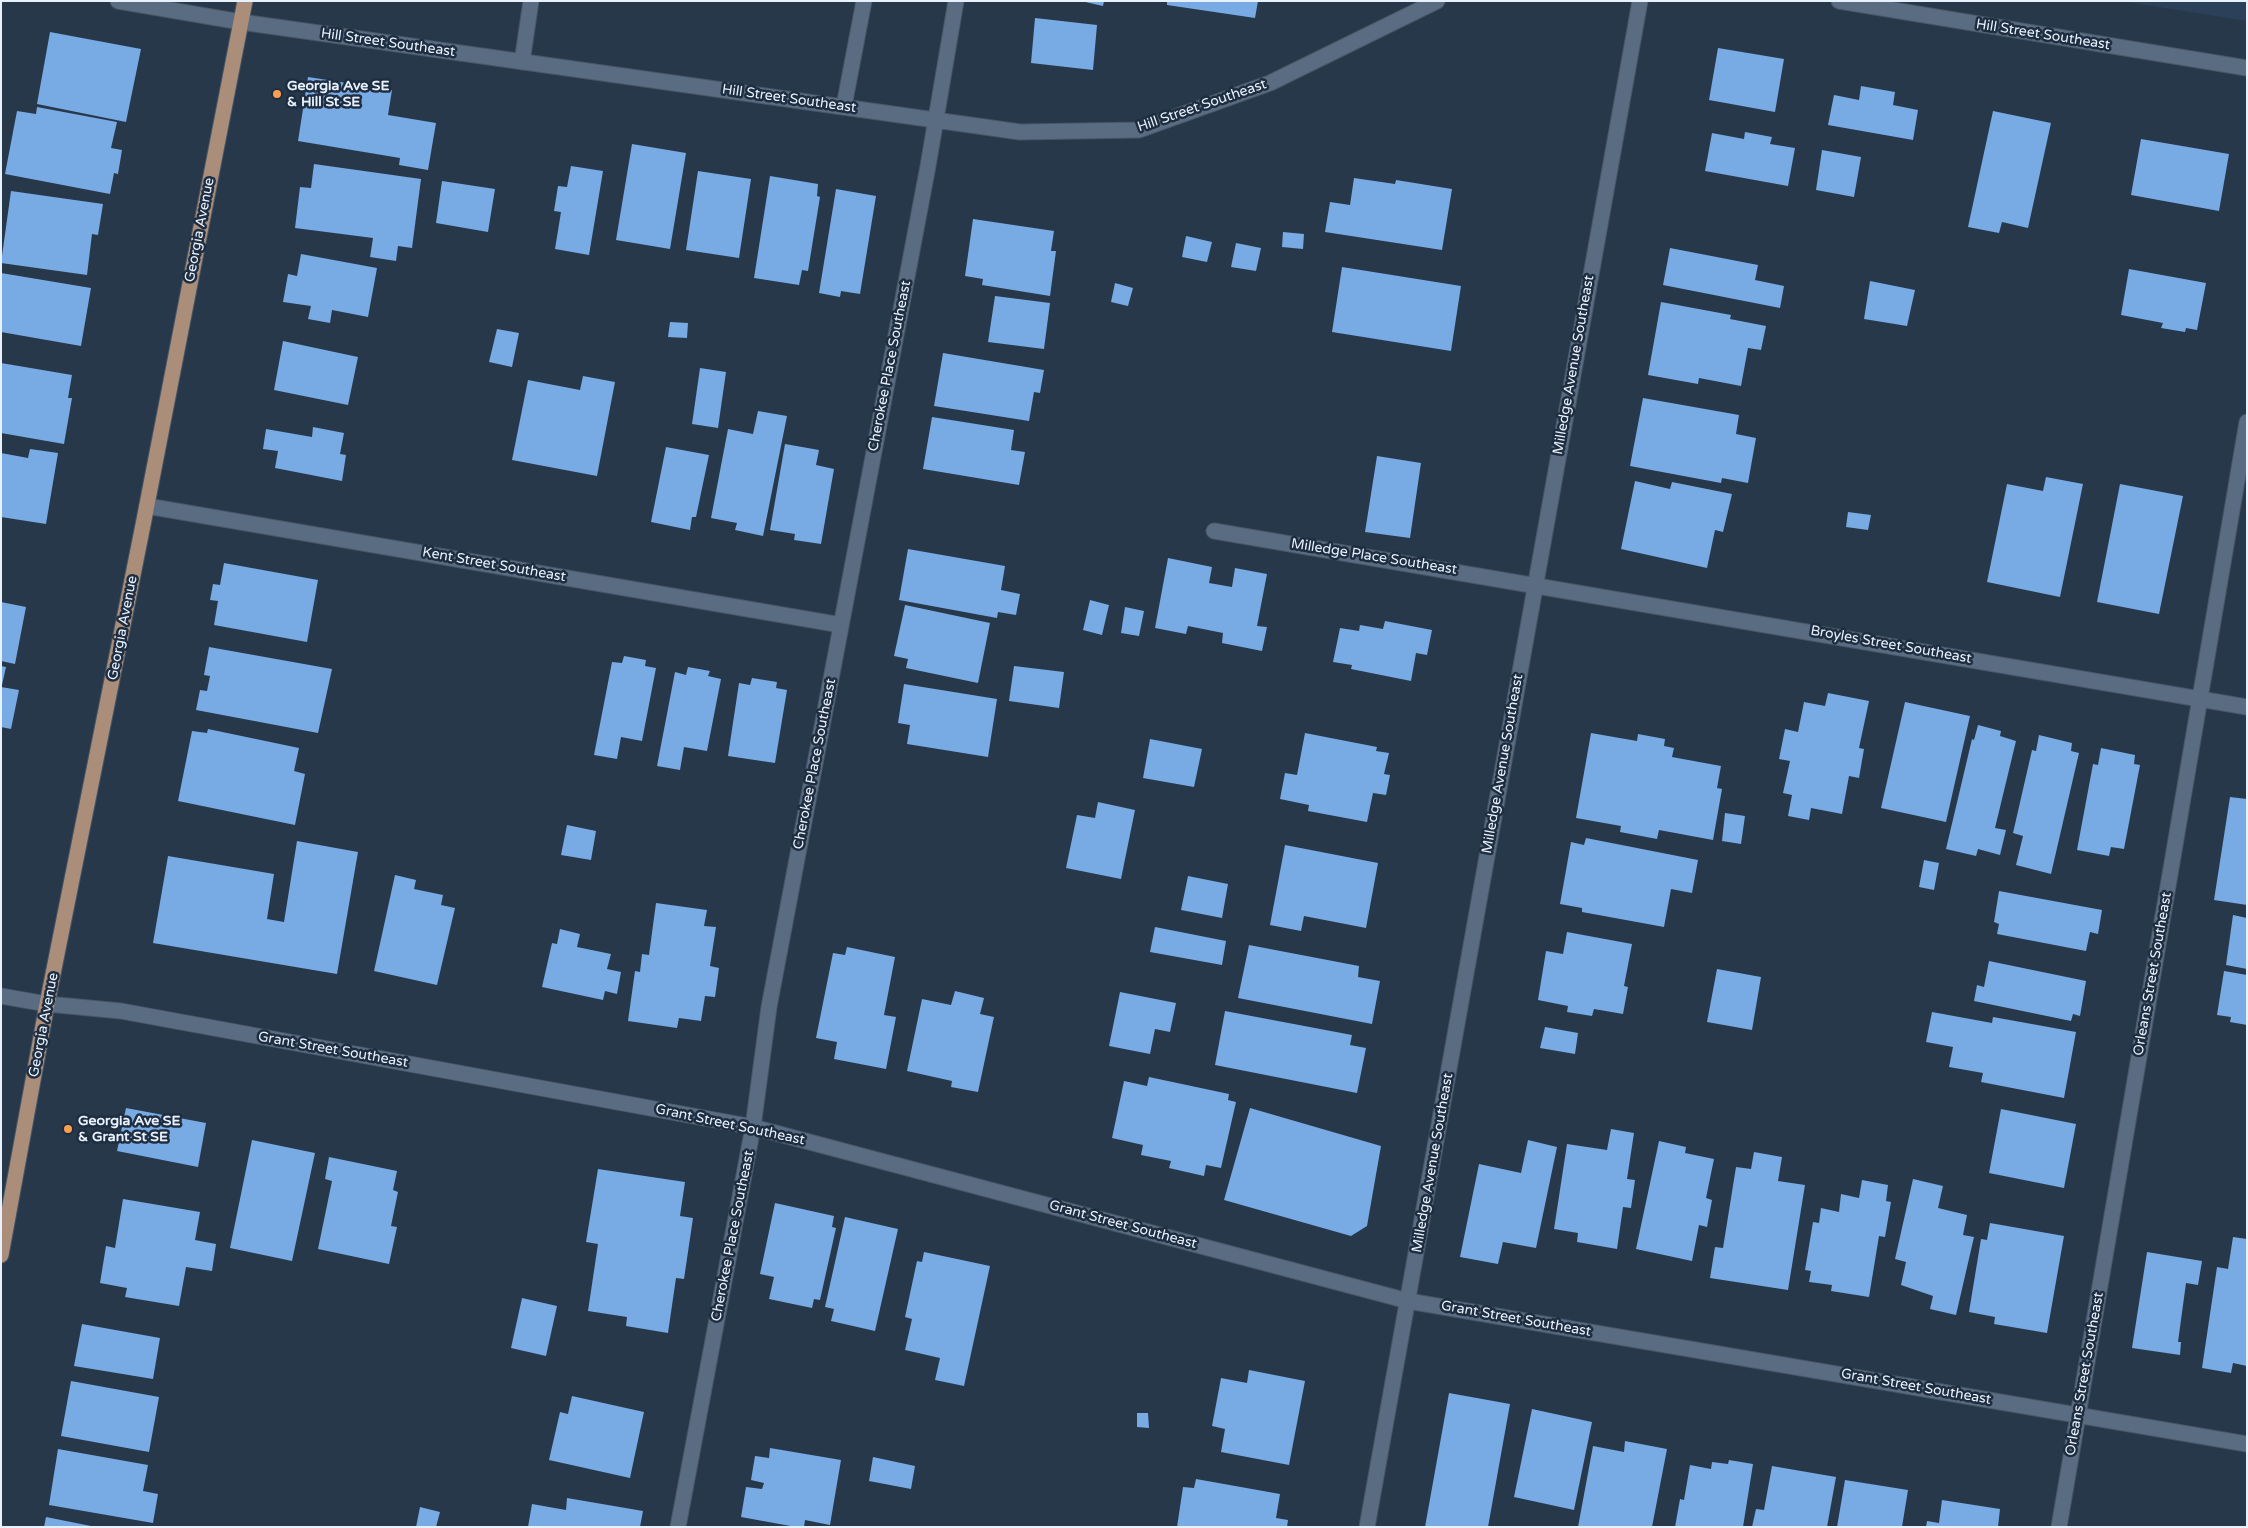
<!DOCTYPE html>
<html>
<head>
<meta charset="utf-8">
<style>
	body { margin:0 }
	#map { position:relative; width:2248px; height:1528px; overflow:hidden; background:#27384b; font-family:"Varela Round",sans-serif }
	canvas { display:block }
	.frame { position:absolute; inset:0; border:2px solid #e8f2ff; pointer-events:none }
</style>
</head>
<body>
<div id="map">
<canvas width="2248" height="1528"></canvas>
<div class="frame"></div>
</div>
<script>
const ctx = document.querySelector('canvas').getContext('2d');
ctx.lineJoin = 'round';
function fillPath(path, color) {
  ctx.fillStyle = color;
  ctx.fill(path, 'evenodd');
}
function shape(rows) {
  const path = new Path2D();
  for (const r of rows) {
    path.moveTo(r[0], r[1]);
    for (let i = 2; i < r.length; i += 2) path.lineTo(r[i], r[i + 1]);
  }
  return path;
}
function stroke(path, color, width, dash) {
  ctx.strokeStyle = color;
  ctx.lineWidth = width;
  ctx.lineCap = dash ? 'butt' : 'round';
  ctx.setLineDash(dash || []);
  ctx.stroke(path);
}
function write(font, color, halo, rows, align = 'center') {
  ctx.font = font + ' "Varela Round",sans-serif';
  ctx.lineWidth = 5;
  ctx.setLineDash([]);
  ctx.textBaseline = 'middle';
  ctx.strokeStyle = halo;
  ctx.fillStyle = color;
  for (const [text, x, y, turn = 0] of rows) {
    ctx.save();
    ctx.translate(x, y);
    ctx.rotate((+turn || 0) * Math.PI / 180);
    ctx.textAlign = isNaN(turn) ? turn : align;
    if (halo) ctx.strokeText(text, 0, 0);
    ctx.fillText(text, 0, 0);
    ctx.restore();
  }
}
fillPath(shape([
	[2120,1,2247,1,2247,21]
]), '#2b4059');
fillPath(shape([
	[1081,1,1104,1,1103,6],
	[1167,1,1258,1,1255,18,1167,5],
	[1035,18,1097,25,1093,70,1031,63],
	[50,32,141,49,126,122,37,104],
	[1718,48,1784,59,1775,112,1709,100],
	[308,77,392,90,388,115,436,123,428,170,399,165,400,158,298,141],
	[1861,86,1895,92,1893,105,1918,110,1913,140,1828,125,1834,95,1859,100],
	[37,107,117,122,111,148,122,150,118,174,114,173,110,194,5,174,17,111,36,114],
	[1993,111,2051,123,2028,228,2002,222,1999,233,1968,227],
	[1745,132,1772,137,1770,144,1795,148,1788,186,1705,171,1712,133,1744,139],
	[2141,139,2229,154,2219,211,2131,195],
	[632,144,686,153,670,249,616,240],
	[1822,150,1861,157,1854,197,1816,190],
	[314,164,421,179,412,248,398,246,396,261,370,257,373,238,295,228,300,187,311,188],
	[571,166,603,171,589,255,555,249,561,212,554,211,558,186,567,187],
	[698,171,751,179,739,258,686,250],
	[770,176,818,184,817,196,820,197,808,271,802,270,799,285,754,278],
	[1354,178,1395,184,1396,180,1452,189,1442,250,1325,232,1330,202,1350,205],
	[442,181,495,189,488,232,436,223],
	[836,189,876,196,860,294,841,291,840,297,819,293],
	[11,191,103,204,98,235,92,234,87,275,1,263],
	[973,219,1054,231,1051,251,1056,251,1050,296,982,285,983,279,965,276],
	[1283,232,1304,234,1303,249,1282,247],
	[1186,236,1212,242,1207,262,1182,257],
	[1236,243,1261,248,1256,271,1231,267],
	[1670,248,1758,265,1755,280,1784,286,1780,308,1663,285],
	[301,254,377,268,368,317,332,310,330,323,308,319,311,306,283,302,288,274,297,276],
	[1342,267,1461,286,1451,351,1332,332],
	[2129,269,2206,283,2197,330,2186,328,2185,332,2161,328,2163,323,2121,315],
	[1,273,91,288,81,346,1,332],
	[1870,281,1915,290,1907,326,1864,319],
	[1115,283,1133,288,1128,306,1111,302],
	[995,296,1050,303,1044,349,988,342],
	[1661,302,1731,315,1730,319,1766,326,1761,350,1748,348,1741,386,1699,378,1698,384,1648,375],
	[670,322,688,323,687,338,668,337],
	[497,329,519,333,512,367,489,362],
	[283,341,358,357,348,405,274,390],
	[943,353,1044,370,1040,393,1034,392,1029,421,934,406],
	[1,363,72,375,68,398,72,398,64,444,1,433],
	[700,368,726,372,718,428,692,424],
	[583,376,615,382,597,476,512,460,528,380,580,390],
	[1643,398,1739,415,1736,434,1756,438,1748,483,1722,478,1721,483,1630,466],
	[758,411,787,416,763,536,735,530,737,523,711,518,728,429,753,434],
	[932,417,1014,430,1011,450,1025,452,1019,485,923,469],
	[313,427,344,433,340,454,346,455,342,481,275,468,278,451,263,449,266,429,312,437],
	[785,444,819,450,816,465,834,469,821,544,794,540,795,534,770,530],
	[666,447,709,455,696,517,692,517,690,530,651,522],
	[30,449,58,453,46,524,1,517,1,453,28,458],
	[1377,456,1421,463,1410,538,1365,532],
	[2046,477,2083,484,2060,597,1987,582,2007,484,2043,491],
	[1635,481,1670,489,1672,482,1732,494,1723,532,1715,530,1707,568,1621,549],
	[2120,484,2183,496,2159,614,2097,602],
	[1848,512,1871,515,1868,530,1846,527],
	[908,549,1005,566,1001,590,1020,594,1016,615,998,612,997,618,899,600],
	[1168,558,1212,567,1209,583,1232,587,1235,568,1267,574,1257,626,1267,627,1262,651,1222,643,1223,633,1188,626,1186,634,1155,628],
	[224,563,318,580,307,642,214,625,218,601,210,600,213,584,220,585],
	[1090,600,1109,605,1102,635,1083,630],
	[1,602,26,607,15,664,1,661],
	[905,605,990,623,978,683,906,668,908,659,894,656],
	[1125,607,1144,611,1139,636,1121,633],
	[1385,621,1432,630,1427,655,1416,653,1411,681,1351,669,1352,665,1333,662,1340,628,1359,631,1360,625,1383,629],
	[209,647,332,669,318,733,196,710,200,690,207,691,210,676,204,675],
	[624,656,646,660,645,666,656,668,642,741,621,737,617,759,594,755,612,662,622,663],
	[1,666,6,667,2,685,1,685],
	[1014,666,1064,672,1059,708,1009,701],
	[688,667,710,671,708,676,721,679,707,751,684,747,680,770,657,766,675,672,686,675],
	[752,678,777,682,776,688,787,690,775,763,728,756,739,683,750,685],
	[904,684,997,699,988,757,907,744,910,725,898,723],
	[1,687,19,690,11,729,1,727],
	[1828,693,1869,701,1859,748,1864,749,1859,778,1849,776,1842,814,1811,808,1809,820,1788,816,1792,795,1783,793,1790,761,1779,759,1785,729,1798,732,1804,702,1825,706],
	[1905,702,1970,716,1946,822,1881,808],
	[1978,725,2001,731,2000,736,2016,741,1995,828,2006,830,2000,855,1978,849,1976,856,1946,849,1972,739,1974,740],
	[208,729,299,748,294,771,305,774,295,825,178,801,192,731,207,733],
	[1305,733,1377,747,1376,751,1389,753,1384,774,1390,775,1386,795,1373,793,1367,822,1308,811,1309,805,1280,799,1285,773,1297,775],
	[1591,733,1637,741,1638,734,1665,739,1664,746,1674,748,1672,757,1721,766,1717,788,1722,789,1713,840,1659,830,1657,839,1620,832,1621,826,1576,818],
	[2039,735,2072,743,2071,751,2079,753,2051,874,2016,865,2023,836,2013,833,2032,750,2036,751],
	[1150,739,1202,749,1194,787,1143,778],
	[2101,748,2135,755,2134,764,2140,765,2124,849,2111,847,2109,856,2077,850,2093,764,2098,765],
	[2230,797,2247,799,2247,905,2214,900],
	[1098,802,1135,810,1121,879,1066,868,1077,815,1095,818],
	[1725,813,1745,816,1741,844,1722,841],
	[567,825,596,831,591,860,561,855],
	[1586,838,1698,860,1692,893,1671,889,1664,927,1582,912,1582,908,1560,904,1571,842,1584,845],
	[297,841,358,852,337,974,153,943,168,856,274,874,267,919,284,922],
	[1285,845,1378,863,1366,928,1304,916,1301,931,1270,925],
	[1924,860,1939,863,1934,890,1919,887],
	[395,875,416,880,414,889,443,895,441,905,455,908,437,985,374,971],
	[1188,876,1228,884,1222,918,1181,910],
	[1999,891,2102,910,2098,934,2090,932,2086,951,1997,934,1999,924,1994,922],
	[656,903,707,910,704,926,716,927,710,966,719,968,715,997,705,996,701,1021,679,1018,677,1028,628,1021,635,971,640,972,642,954,649,955],
	[2233,915,2247,918,2247,969,2226,965],
	[1155,927,1226,941,1222,965,1150,952],
	[560,929,580,934,577,947,611,954,607,969,621,972,617,994,605,991,603,1000,542,987,552,943,557,944],
	[1567,932,1632,944,1624,986,1628,987,1623,1014,1594,1009,1592,1016,1567,1012,1568,1006,1538,1000,1546,951,1563,954],
	[1249,945,1359,966,1358,977,1380,981,1372,1024,1238,998],
	[847,947,895,957,884,1015,896,1017,886,1069,834,1059,837,1042,816,1038,833,953,845,955],
	[1989,961,2086,981,2080,1016,2073,1014,2071,1021,1974,1001,1977,985,1984,987],
	[1717,969,1761,977,1752,1030,1707,1022],
	[2224,971,2247,975,2247,1025,2230,1022,2231,1017,2217,1015],
	[955,991,984,998,980,1014,994,1017,978,1092,951,1087,952,1081,907,1071,922,999,951,1005],
	[1120,992,1176,1003,1170,1032,1155,1029,1150,1054,1109,1046],
	[1225,1011,1352,1035,1350,1045,1366,1048,1357,1093,1215,1065],
	[1932,1012,1992,1023,1993,1017,2076,1032,2064,1098,1981,1082,1983,1073,1949,1067,1953,1047,1926,1042],
	[1545,1027,1578,1033,1575,1054,1540,1048],
	[1149,1077,1229,1094,1228,1100,1236,1102,1221,1168,1206,1165,1204,1176,1169,1168,1171,1161,1141,1155,1143,1145,1112,1138,1124,1081,1147,1086],
	[126,1108,206,1123,198,1167,117,1151],
	[1250,1108,1381,1146,1367,1226,1351,1236,1224,1200],
	[2001,1109,2076,1124,2064,1188,1989,1173],
	[1611,1129,1634,1133,1627,1179,1635,1180,1631,1208,1623,1207,1617,1249,1577,1242,1578,1233,1554,1229,1567,1144,1607,1150],
	[252,1140,315,1153,292,1261,230,1248],
	[1528,1140,1557,1147,1536,1248,1503,1242,1498,1264,1460,1257,1479,1164,1521,1173],
	[1659,1141,1686,1147,1685,1153,1714,1159,1706,1198,1712,1200,1707,1227,1699,1225,1692,1261,1636,1249],
	[1754,1152,1782,1157,1778,1181,1805,1185,1788,1290,1710,1278,1715,1247,1723,1248,1736,1167,1751,1169],
	[329,1157,397,1171,393,1190,398,1192,391,1226,397,1227,389,1264,318,1249,332,1181,325,1179],
	[598,1169,685,1182,680,1216,693,1218,684,1279,676,1278,668,1333,626,1326,627,1317,588,1311,598,1244,586,1242],
	[1913,1179,1943,1186,1938,1208,1967,1215,1963,1235,1974,1237,1956,1315,1930,1309,1933,1296,1901,1285,1906,1262,1895,1259],
	[1862,1180,1888,1185,1886,1201,1891,1202,1885,1237,1879,1236,1869,1297,1831,1291,1832,1285,1809,1282,1811,1271,1805,1270,1813,1222,1819,1223,1821,1208,1839,1212,1841,1194,1859,1198],
	[123,1199,200,1212,195,1240,216,1244,212,1271,186,1267,179,1306,125,1297,127,1288,100,1283,106,1246,115,1248],
	[775,1203,834,1216,832,1227,836,1228,820,1300,814,1299,812,1308,769,1299,774,1277,760,1274],
	[845,1217,898,1229,875,1331,831,1321,834,1309,825,1307],
	[1990,1223,2064,1236,2047,1333,1994,1324,1995,1317,1969,1312,1981,1239,1987,1240],
	[2233,1237,2247,1239,2247,1366,2233,1363,2231,1373,2202,1368,2217,1267,2228,1269],
	[924,1252,990,1266,964,1386,935,1380,940,1358,905,1350,912,1319,905,1317,917,1261,922,1262],
	[2147,1252,2202,1261,2198,1285,2186,1283,2178,1342,2181,1342,2180,1355,2132,1348],
	[522,1298,557,1306,546,1356,511,1348],
	[82,1324,160,1338,153,1379,74,1366],
	[1249,1370,1305,1381,1289,1465,1221,1452,1225,1429,1212,1426,1221,1378,1247,1383],
	[71,1381,159,1397,149,1452,61,1436],
	[1449,1393,1510,1404,1488,1527,1425,1527],
	[572,1396,644,1412,630,1478,549,1460,560,1412,568,1414],
	[1532,1409,1592,1422,1574,1510,1514,1497],
	[1137,1413,1148,1413,1149,1428,1137,1427],
	[1625,1441,1667,1449,1652,1527,1578,1527,1593,1446,1624,1452],
	[770,1448,841,1460,830,1525,805,1520,804,1527,796,1527,741,1517,746,1487,762,1489,764,1483,751,1480,755,1456,769,1458],
	[58,1449,148,1465,143,1491,158,1494,153,1523,49,1505],
	[873,1457,915,1466,911,1489,869,1481],
	[1729,1460,1753,1464,1743,1527,1675,1527,1680,1499,1684,1500,1690,1465,1711,1469,1712,1462,1728,1464],
	[1772,1466,1836,1477,1827,1527,1752,1527,1756,1509,1764,1510],
	[1196,1479,1280,1494,1276,1518,1288,1520,1287,1527,1177,1527,1183,1487,1194,1488],
	[1845,1480,1908,1490,1902,1527,1837,1527],
	[567,1498,643,1511,640,1527,528,1527,532,1504,566,1510],
	[1942,1500,2000,1509,1998,1527,1926,1527,1927,1521,1939,1523],
	[420,1507,440,1512,436,1527,416,1527],
	[46,1517,91,1526,91,1527,44,1527]
]), '#78aae4');
const minor = shape([
	[118,1,241,22,1020,132,1139,130,1270,83,1437,1],
	[1839,1,2247,68],
	[522,62,531,1],
	[844,106,864,1],
	[147,506,841,625],
	[1214,531,2247,707],
	[1,996,47,1004,121,1011,753,1127,1408,1301,2247,1444],
	[678,1527,753,1127,769,1007,928,166,956,1],
	[1367,1527,1640,1],
	[2059,1527,2247,422]
]);
const major = shape([
	[1,1255,47,1004,143,525,245,1]
]);
stroke(minor, '#475666', 17);
stroke(major, '#475666', 17);
stroke(minor, '#5a6c81', 15);
stroke(major, '#aa8e7a', 15);
for (const [x, y, r, color] of [
	[277,94,5,"#fa9f4f"],
	[68,1129,5,"#fa9f4f"]
]) {
  const dot = new Path2D();
  dot.arc(x, y, r, 0, 2 * Math.PI);
  ctx.fillStyle = color;
  ctx.fill(dot);
  stroke(dot, '#1e2d40', 2);
}
write('14px', '#e8f2ff', '#1e2d40', [
	["Hill Street Southeast",2043,35,9],
	["Hill Street Southeast",388,43,8],
	["Hill Street Southeast",789,99,8],
	["Hill Street Southeast",1202,106,-19],
	["Georgia Avenue",200,230,-79],
	["Milledge Avenue Southeast",1574,365,-80],
	["Cherokee Place Southeast",890,366,-79],
	["Milledge Place Southeast",1374,557,9],
	["Kent Street Southeast",494,565,10],
	["Georgia Avenue",123,628,-79],
	["Broyles Street Southeast",1891,645,10],
	["Cherokee Place Southeast",815,764,-79],
	["Milledge Avenue Southeast",1503,764,-80],
	["Orleans Street Southeast",2153,974,-80],
	["Georgia Avenue",44,1025,-79],
	["Grant Street Southeast",333,1050,10],
	["Grant Street Southeast",730,1125,12],
	["Milledge Avenue Southeast",1433,1163,-80],
	["Grant Street Southeast",1123,1225,15],
	["Cherokee Place Southeast",733,1236,-79],
	["Grant Street Southeast",1516,1319,10],
	["Orleans Street Southeast",2085,1374,-80],
	["Grant Street Southeast",1916,1387,10]
]);
write('bold 14px', '#e8f2ff', '#1e2d40', [
	["Georgia Ave SE",287,86],
	["& Hill St SE",287,102],
	["Georgia Ave SE",78,1121],
	["& Grant St SE",78,1137]
], 'left');
</script>
</body>
</html>
